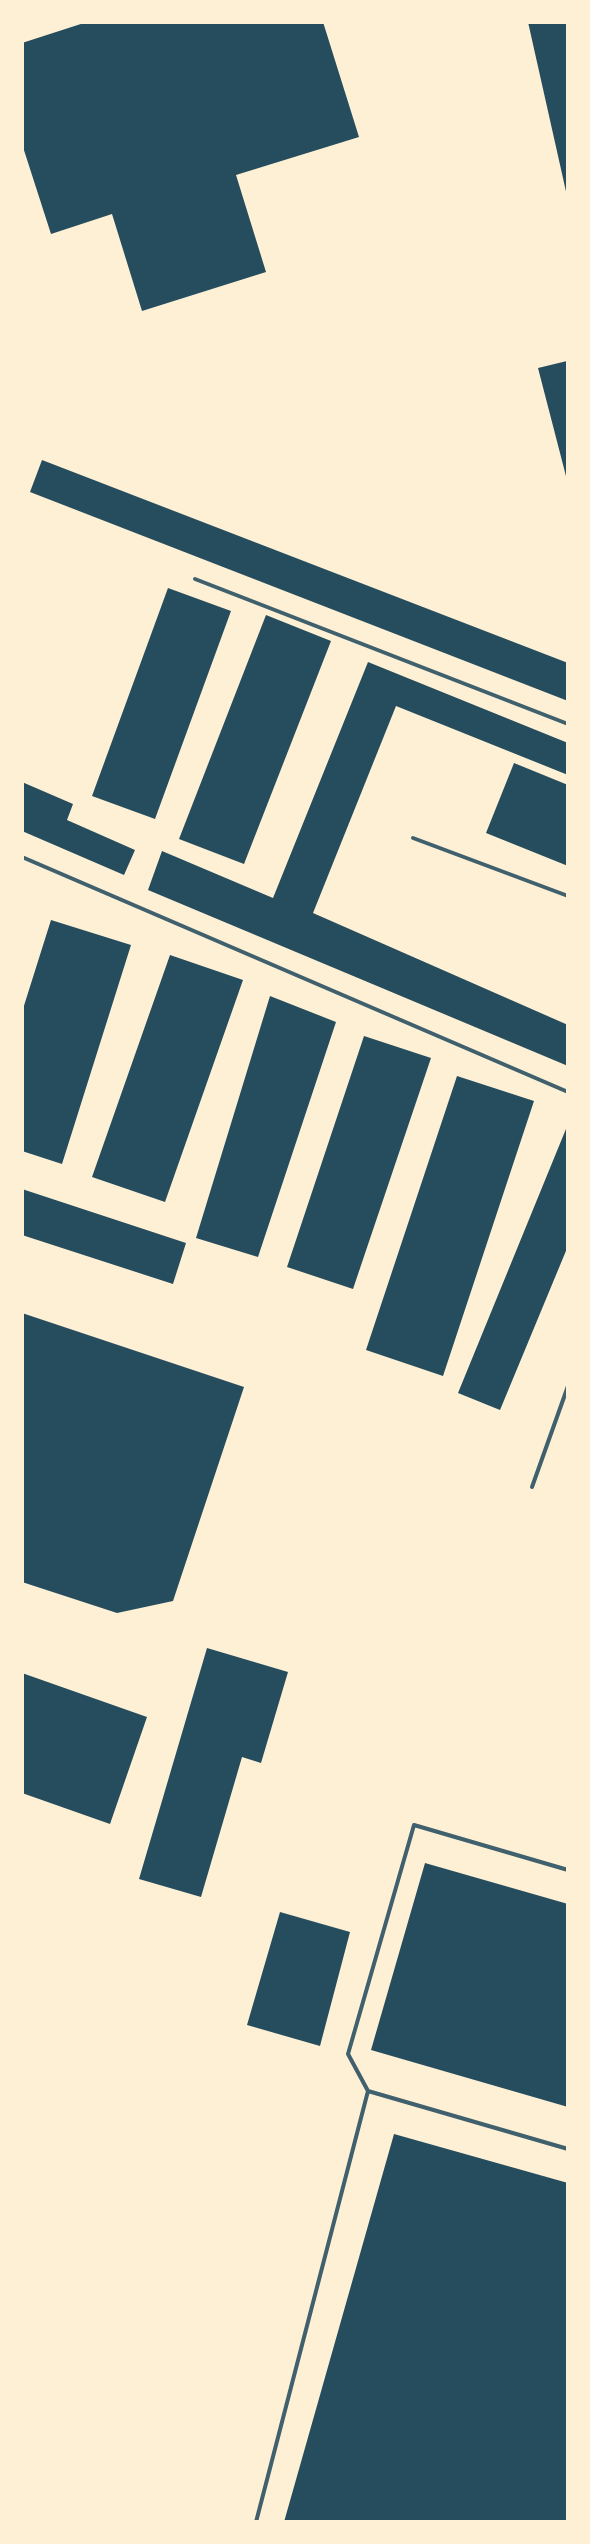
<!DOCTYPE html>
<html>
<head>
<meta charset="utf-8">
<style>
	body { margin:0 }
	#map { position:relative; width:590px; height:2544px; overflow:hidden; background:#fdf0d5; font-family:"DM Sans",sans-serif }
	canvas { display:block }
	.frame { position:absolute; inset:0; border:24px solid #fdf0d5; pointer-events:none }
</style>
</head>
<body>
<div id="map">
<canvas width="590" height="2544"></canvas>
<div class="frame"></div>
</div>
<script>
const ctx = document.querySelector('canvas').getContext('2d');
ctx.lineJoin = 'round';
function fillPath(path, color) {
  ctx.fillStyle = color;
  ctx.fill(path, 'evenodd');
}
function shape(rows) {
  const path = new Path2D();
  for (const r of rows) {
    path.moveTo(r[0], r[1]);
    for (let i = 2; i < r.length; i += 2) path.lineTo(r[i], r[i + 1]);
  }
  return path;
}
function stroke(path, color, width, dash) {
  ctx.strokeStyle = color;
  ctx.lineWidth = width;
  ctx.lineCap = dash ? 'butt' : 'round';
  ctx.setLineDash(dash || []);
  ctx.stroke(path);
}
fillPath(shape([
	[87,22,323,22,359,137,236,175,266,272,142,311,112,214,51,234,22,144,22,43],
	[528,22,568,22,568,196,567,196],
	[567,361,568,364,567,480,538,368],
	[42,460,568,663,568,701,30,492],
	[168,588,231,611,155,819,92,796],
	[266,615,331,641,244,864,179,839],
	[368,662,568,743,568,775,396,706,313,913,568,1025,568,1066,148,890,162,851,273,898],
	[514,763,568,785,568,866,486,833],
	[22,782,73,804,67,820,135,850,124,875,22,831],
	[51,920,131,945,62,1164,22,1151,22,1012],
	[170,955,243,980,165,1202,92,1177],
	[270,996,336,1022,258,1257,196,1238],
	[364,1036,431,1058,353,1289,287,1267],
	[457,1076,534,1101,443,1376,366,1350],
	[568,1124,568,1246,500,1410,458,1393],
	[22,1189,186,1243,173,1284,22,1235],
	[22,1313,244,1387,173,1601,117,1613,22,1582],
	[207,1648,288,1672,261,1763,242,1757,201,1897,139,1879],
	[22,1673,147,1717,110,1824,22,1793],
	[425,1863,568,1904,568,2107,371,2050],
	[280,1912,350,1932,320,2046,247,2025],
	[394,2134,568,2183,568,2522,284,2522]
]), '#264d5e');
stroke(shape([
	[195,579,568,724],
	[413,838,568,896],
	[22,857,568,1092],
	[532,1487,568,1386],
	[368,2091,568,2149],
	[256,2522,368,2091,348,2054,414,1825,568,1870]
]), '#3f606c', 4);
</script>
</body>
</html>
